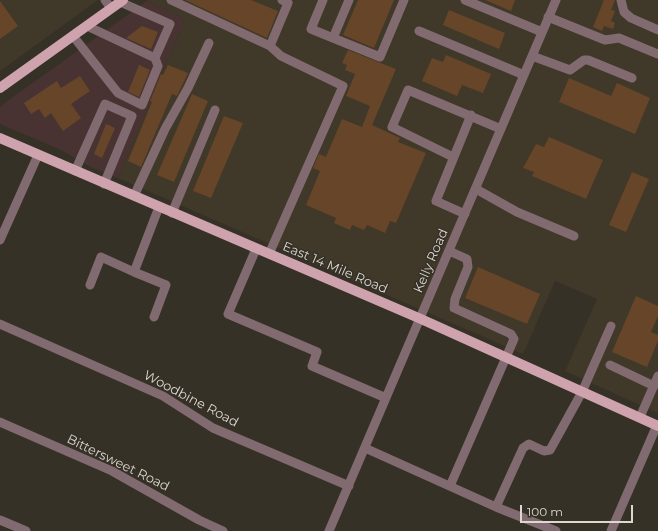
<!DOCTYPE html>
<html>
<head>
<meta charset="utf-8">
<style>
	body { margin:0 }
	#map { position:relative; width:658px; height:531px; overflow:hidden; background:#363127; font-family:Montserrat,sans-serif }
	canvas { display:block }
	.scale { position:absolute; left:520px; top:505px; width:113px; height:18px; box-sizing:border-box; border:2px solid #dbd7d1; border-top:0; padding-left:5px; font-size:12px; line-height:14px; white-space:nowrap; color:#dbd7d1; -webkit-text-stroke:3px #363127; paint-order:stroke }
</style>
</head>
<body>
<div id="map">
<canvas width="658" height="531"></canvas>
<div class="scale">100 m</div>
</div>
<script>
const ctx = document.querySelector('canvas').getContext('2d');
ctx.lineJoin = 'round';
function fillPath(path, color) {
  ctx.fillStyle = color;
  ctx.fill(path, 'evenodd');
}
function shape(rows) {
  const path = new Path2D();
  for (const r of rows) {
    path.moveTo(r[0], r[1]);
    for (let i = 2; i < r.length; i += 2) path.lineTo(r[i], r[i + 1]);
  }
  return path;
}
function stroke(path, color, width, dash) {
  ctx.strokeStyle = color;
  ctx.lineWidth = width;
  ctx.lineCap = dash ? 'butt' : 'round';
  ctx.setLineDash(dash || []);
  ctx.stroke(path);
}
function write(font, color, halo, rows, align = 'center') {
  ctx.font = font + ' Montserrat,sans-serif';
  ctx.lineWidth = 3;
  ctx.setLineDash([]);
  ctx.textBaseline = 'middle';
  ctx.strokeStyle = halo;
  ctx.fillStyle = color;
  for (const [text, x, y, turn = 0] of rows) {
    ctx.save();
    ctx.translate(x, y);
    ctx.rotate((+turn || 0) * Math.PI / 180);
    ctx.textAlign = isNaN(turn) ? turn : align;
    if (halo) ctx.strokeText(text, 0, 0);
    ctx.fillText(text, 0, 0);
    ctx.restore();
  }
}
fillPath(shape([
	[147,1,185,19,118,178,91,167,59,149,0,124,0,108,2,105]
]), '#483332');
fillPath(shape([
	[0,0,98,0,0,71],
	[149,0,658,0,658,413,565,371,597,299,555,281,523,354,118,178,185,19,147,1]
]), '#403828');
fillPath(shape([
	[185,0,251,0,278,11,267,38],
	[358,0,394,0,374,48,343,35],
	[485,0,515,0,511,11],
	[604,0,615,0,611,10,615,11,611,21,615,23,613,29,604,26,602,31,593,27],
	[0,1,18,26,0,39],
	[449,10,505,33,499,49,443,25],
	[142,26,158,32,151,49,126,38],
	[348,50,396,69,372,125,400,138,398,142,426,153,396,223,390,221,385,233,367,225,364,230,352,225,350,230,334,223,336,218,306,205,320,171,313,168,319,154,326,157,342,119,362,127,370,106,346,96,355,74,345,70,347,65,342,63],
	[446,55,491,74,483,93,462,85,457,96,422,81,432,58,443,62],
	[139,65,150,70,139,97,128,92],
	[168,65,188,73,177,96,172,94,141,167,128,161,152,102,150,101,161,74,163,75],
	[80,76,90,91,71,104,81,118,63,131,51,113,45,118,39,109,31,114,24,103,57,81,61,88],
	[569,78,611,96,617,83,650,98,635,134,559,102],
	[192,94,208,101,174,182,157,175],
	[224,116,243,123,211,198,193,191],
	[106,124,115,128,102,158,94,154],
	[549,137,603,160,586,199,532,176,534,172,523,168,536,144,544,147],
	[632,172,649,179,626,232,609,225],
	[478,267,540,294,527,324,465,298],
	[636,296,658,306,658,316,651,332,658,335,658,341,647,367,612,352]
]), '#674529');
stroke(shape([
	[105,0,111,8],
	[171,0,270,46,288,3,282,0],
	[323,0,311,29,333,38],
	[349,0,333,38,380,57,404,0],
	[465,0,542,32],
	[621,0,624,12,631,18,658,30],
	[548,17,605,40,619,38,658,54],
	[87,26,155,58,170,24,120,2],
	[419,31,524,75],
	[73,36,118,93,142,105,158,66,155,58],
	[532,56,570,70,584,60,588,60,632,78],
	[453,157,392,127,408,90,501,129],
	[75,171,105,104,132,116,104,184],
	[476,189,517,212,574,236],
	[134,196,165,129,188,88,209,43],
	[172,213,215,110],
	[465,214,436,201,471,115],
	[0,240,38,155],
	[256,249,228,314,317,352,312,366,386,398],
	[449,251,467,259,468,267,455,299,454,308,511,334,514,339,450,486],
	[269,254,343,86,281,56,270,46],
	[134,272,166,285,154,317],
	[90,285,101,257,134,272,159,207],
	[0,324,163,396,213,428,349,486],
	[610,365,654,386],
	[640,417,658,376],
	[0,422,112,471,199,520,223,531],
	[365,448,496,507,556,531],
	[496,507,523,448,529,444,544,451,550,450,582,392,611,326],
	[0,520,26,531],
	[329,531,556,0],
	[611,531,657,425]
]), '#816b70', 9);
stroke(shape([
	[0,88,123,0],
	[0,138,421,319,658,426]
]), '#cfa3ad', 10);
write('13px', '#dbd7d1', '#363127', [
	["Kelly Road",431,261,-67],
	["East 14 Mile Road",335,268,23],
	["Woodbine Road",191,399,28],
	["Bittersweet Road",118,463,26]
]);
</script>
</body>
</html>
